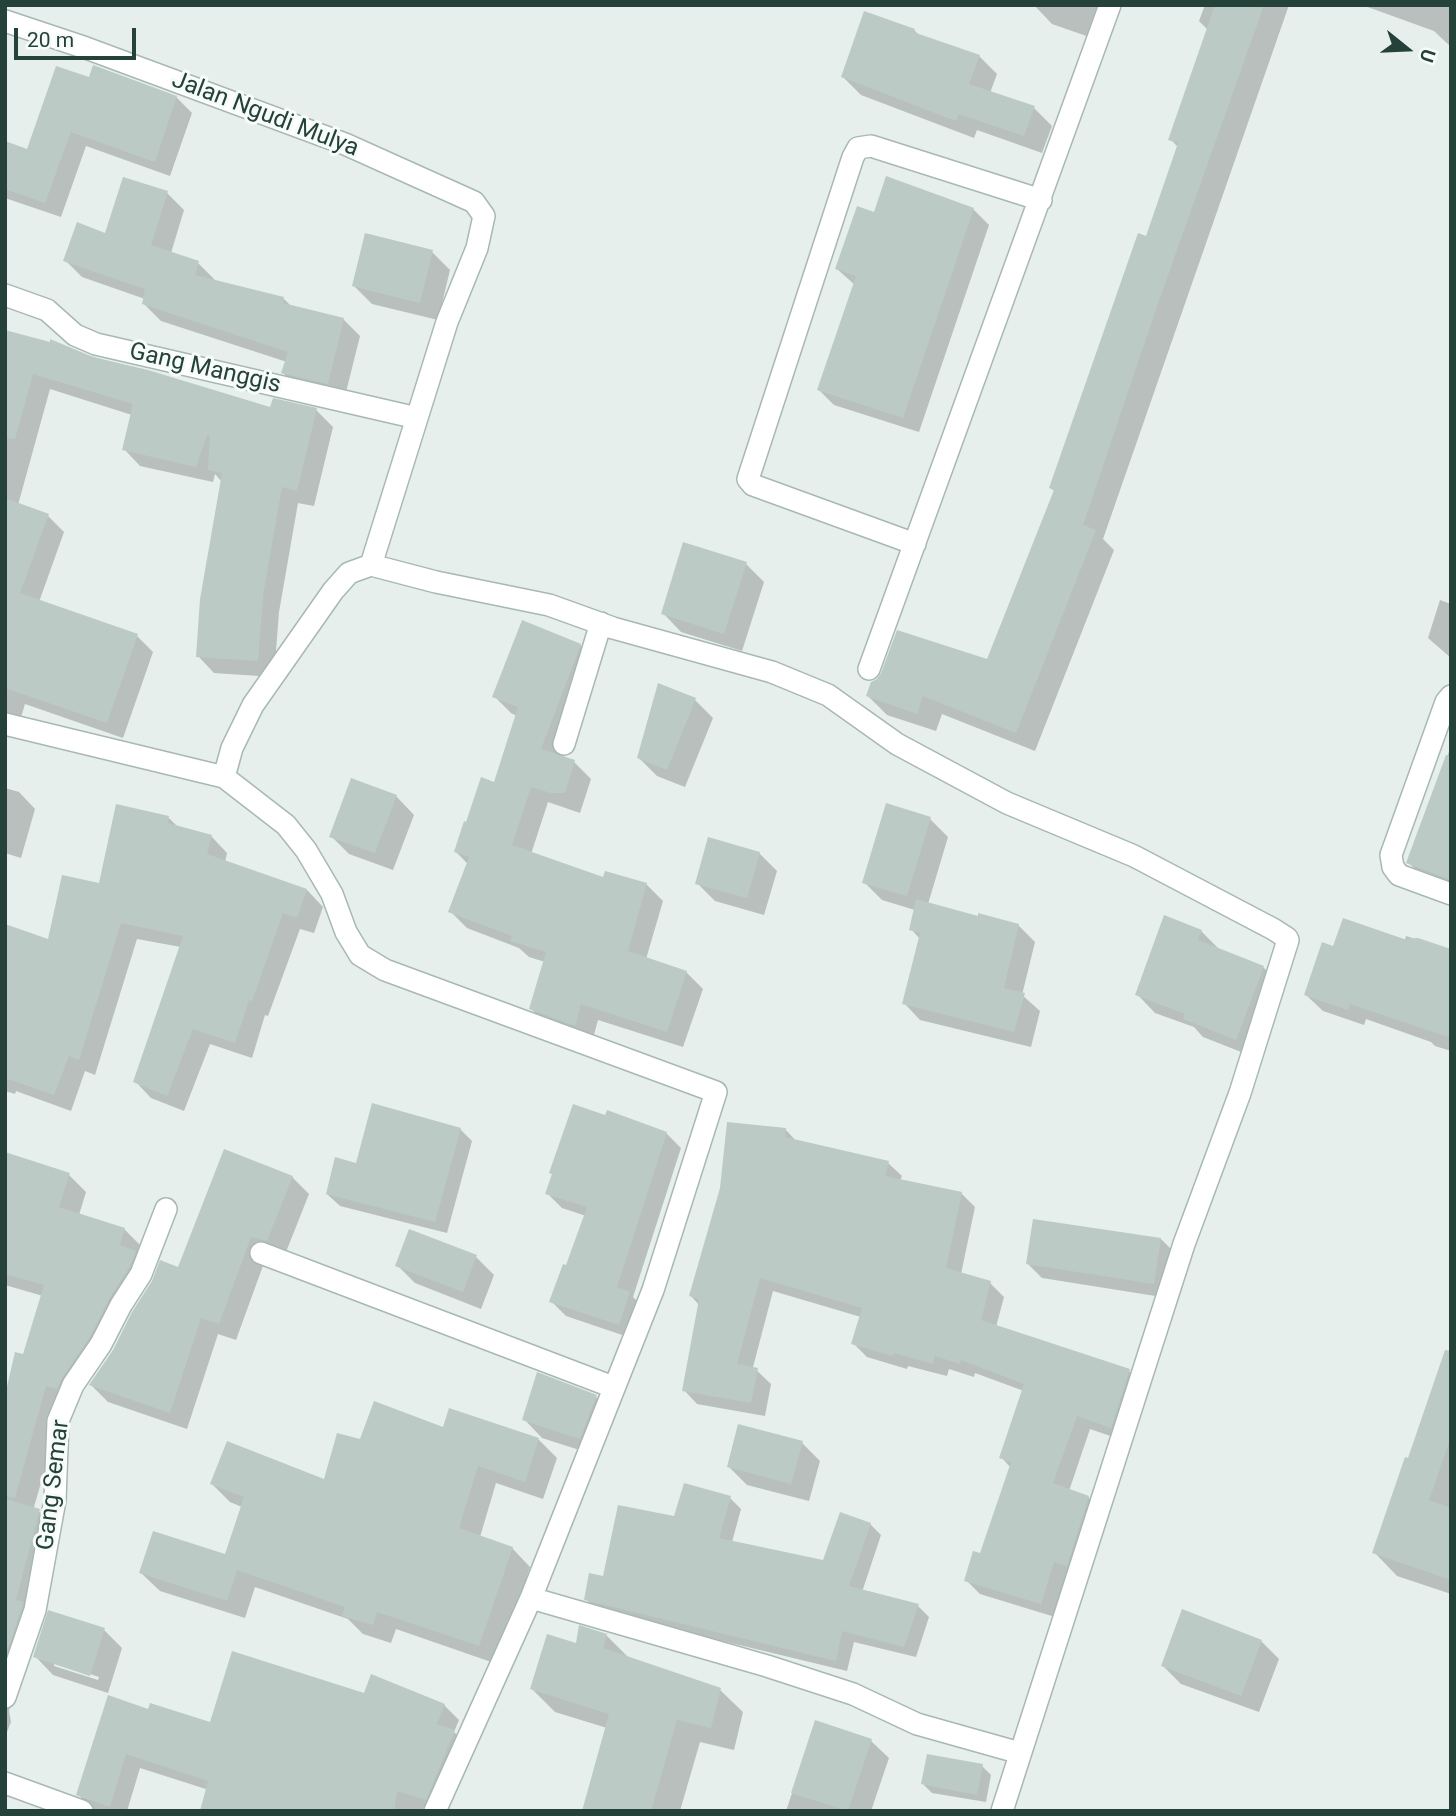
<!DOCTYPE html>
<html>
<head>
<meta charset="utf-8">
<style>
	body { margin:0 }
	#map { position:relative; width:1456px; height:1816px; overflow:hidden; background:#e6efeb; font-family:Roboto,sans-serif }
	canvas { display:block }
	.frame { position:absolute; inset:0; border:7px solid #24423a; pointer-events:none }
	.north { position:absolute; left:1372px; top:14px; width:70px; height:70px; -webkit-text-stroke:5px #f7fbf9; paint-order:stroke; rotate:108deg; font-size:19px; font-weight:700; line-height:28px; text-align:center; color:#24423a }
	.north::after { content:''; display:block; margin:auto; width:24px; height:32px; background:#24423a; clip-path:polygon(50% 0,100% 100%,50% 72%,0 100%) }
	.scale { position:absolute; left:14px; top:28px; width:122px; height:32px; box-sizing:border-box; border:4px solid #24423a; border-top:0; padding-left:9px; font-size:21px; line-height:24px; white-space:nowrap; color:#24423a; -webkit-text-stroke:5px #f7fbf9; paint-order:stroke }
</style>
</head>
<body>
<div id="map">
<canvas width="1456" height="1816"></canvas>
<div class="frame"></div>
<div class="north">U</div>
<div class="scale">20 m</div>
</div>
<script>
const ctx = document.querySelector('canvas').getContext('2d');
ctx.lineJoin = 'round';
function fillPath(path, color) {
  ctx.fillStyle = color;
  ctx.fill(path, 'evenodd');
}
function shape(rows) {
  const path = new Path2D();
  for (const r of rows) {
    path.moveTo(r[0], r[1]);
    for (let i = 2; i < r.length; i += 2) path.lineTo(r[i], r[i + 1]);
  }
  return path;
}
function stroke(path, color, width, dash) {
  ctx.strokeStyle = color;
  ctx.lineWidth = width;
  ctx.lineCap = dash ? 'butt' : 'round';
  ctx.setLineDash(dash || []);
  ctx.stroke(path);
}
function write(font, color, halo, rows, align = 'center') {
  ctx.font = font + ' Roboto,sans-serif';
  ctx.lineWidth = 6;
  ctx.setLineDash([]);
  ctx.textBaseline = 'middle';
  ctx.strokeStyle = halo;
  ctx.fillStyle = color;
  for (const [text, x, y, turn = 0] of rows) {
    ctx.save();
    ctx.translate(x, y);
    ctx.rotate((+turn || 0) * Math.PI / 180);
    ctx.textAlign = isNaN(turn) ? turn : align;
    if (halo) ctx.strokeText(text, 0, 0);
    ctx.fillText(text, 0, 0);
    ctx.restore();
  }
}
fillPath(shape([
	[1034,5,1106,5,1095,39,1052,24],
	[1205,5,1289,5,1103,539,1114,550,1035,751,942,714,936,731,887,715,868,696,988,662,1055,492,1051,488,1147,238,1178,147,1170,139,1208,30,1199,21],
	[1362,5,1451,5,1451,47,1434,31],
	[914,30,919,35,979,56,997,74,990,93,1034,108,1052,126,1042,153,977,130,974,138,861,95,843,77],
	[90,79,176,97,192,113,170,176,86,146,61,217,5,198,5,144,28,151],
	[167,193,184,210,171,253,198,263,215,280,215,282,284,299,292,307,343,319,360,336,344,400,300,390,283,373,287,362,161,321,144,304,145,299,82,277,65,260],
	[973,209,989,225,919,432,834,405,819,390,855,285,837,269,875,214],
	[432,252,450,270,438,320,372,304,354,286],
	[5,331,271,409,316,410,333,427,314,506,298,503,279,612,274,677,214,673,198,656,222,482,215,474,213,482,140,466,124,449,132,415,50,389,18,505,48,516,64,532,39,602,137,636,153,652,123,738,25,704,19,724,5,720],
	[746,564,764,582,742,651,681,632,663,613],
	[1440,600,1451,604,1451,658,1428,638],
	[580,645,597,662,560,757,574,762,591,779,580,813,548,802,531,854,605,879,646,884,663,901,646,959,686,972,703,989,683,1047,598,1020,592,1042,548,1025,531,1009,545,962,529,957,519,948,467,928,450,911,468,864,456,852,495,784,517,716,511,713,494,696],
	[695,700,713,718,685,787,657,776,639,758],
	[1450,749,1451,749,1451,888,1424,878,1408,862],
	[5,788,19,792,35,809,21,858,5,853],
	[396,796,414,815,393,870,349,854,331,836],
	[169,818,179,828,211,836,227,853,225,862,307,890,323,907,314,933,300,929,268,1016,265,1015,252,1058,210,1044,184,1111,151,1098,135,1081,181,947,137,939,95,1075,85,1071,71,1111,16,1091,15,1094,5,1091,5,926,50,941,101,885],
	[930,819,948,837,928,904,979,918,1018,925,1035,942,1022,995,1040,1011,1031,1047,920,1020,904,1003,920,939,911,929,915,910,882,900,864,882],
	[759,853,777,871,764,915,715,901,697,883],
	[1201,931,1220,950,1263,967,1281,985,1254,1057,1203,1037,1194,1027,1155,1013,1137,994],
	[1406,936,1451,951,1451,1051,1435,1046,1431,1042,1366,1019,1364,1025,1323,1011,1306,995,1334,948,1405,941],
	[460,1129,472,1141,447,1233,340,1206,327,1194,357,1165],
	[785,1129,797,1142,888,1163,902,1176,900,1181,961,1193,975,1207,961,1274,990,1283,1004,1297,996,1327,1129,1371,1143,1385,1125,1441,1090,1429,1069,1491,1088,1497,1102,1511,1055,1617,980,1594,966,1580,981,1555,1011,1468,1001,1457,1024,1391,975,1373,974,1377,949,1369,947,1376,908,1366,907,1369,867,1357,853,1343,861,1317,773,1291,753,1367,771,1384,765,1416,697,1404,684,1390,699,1305,691,1296],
	[666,1133,681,1148,633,1297,644,1308,634,1339,566,1316,551,1301,567,1267,586,1216,562,1208,547,1193],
	[69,1175,86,1192,79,1215,124,1229,142,1247,152,1270,146,1286,126,1317,107,1355,79,1395,64,1403,34,1507,57,1528,39,1625,9,1711,11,1722,5,1737,5,1404,25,1356,43,1296,5,1285,5,1190],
	[292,1177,309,1194,284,1257,268,1252,236,1340,218,1334,187,1429,108,1402,91,1385,114,1351,179,1269],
	[1161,1239,1175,1253,1168,1298,1042,1278,1028,1264],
	[476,1257,494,1275,481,1309,415,1283,397,1265],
	[596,1397,614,1415,598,1456,542,1438,524,1419],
	[1451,1401,1451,1594,1397,1576,1374,1552,1409,1460],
	[450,1410,539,1440,557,1458,543,1499,496,1483,480,1537,512,1548,530,1567,497,1664,396,1629,391,1643,363,1634,348,1619,255,1587,245,1618,160,1591,141,1573,226,1556,242,1507,230,1502,212,1484,325,1482,361,1442,444,1429],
	[802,1443,820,1461,809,1501,747,1485,729,1467],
	[730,1498,741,1509,732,1542,824,1562,870,1524,881,1535,862,1592,918,1606,929,1617,916,1657,854,1642,847,1671,598,1611,586,1599,604,1578,675,1518],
	[104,1630,122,1648,108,1693,53,1675,35,1656],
	[54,1662,99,1677,98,1680,54,1666],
	[606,1635,629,1658,720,1690,743,1712,734,1750,700,1742,680,1811,583,1811,607,1728,555,1712,532,1689,577,1645],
	[1261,1641,1279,1659,1259,1712,1181,1684,1163,1666],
	[365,1695,444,1705,459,1720,454,1732,468,1746,427,1811,202,1811,209,1790,140,1768,127,1811,98,1811,92,1809,78,1794,149,1712,211,1725],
	[816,1722,871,1741,889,1758,871,1811,786,1811],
	[982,1766,991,1775,986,1802,932,1793,923,1784]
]), '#0003');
fillPath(shape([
	[1215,5,1264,5,1156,309,1083,525,1096,530,1016,733,923,696,917,714,866,696,871,682,877,679,881,673,897,630,987,659,1054,490,1049,488,1138,233,1146,236,1178,143,1168,140],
	[864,11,915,29,913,32,980,55,969,84,1035,106,1024,136,959,114,956,121,841,77],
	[93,65,177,96,155,162,71,132,45,203,5,189,5,141,27,149,56,66,89,77],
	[886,176,974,208,903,418,817,390,856,276,835,269,857,206,874,212],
	[123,177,168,191,151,245,199,261,195,275,284,297,283,303,344,318,328,384,281,373,288,352,142,304,145,289,63,261,77,222,105,233],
	[365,233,433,250,420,303,352,286],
	[5,330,50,342,50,339,93,357,148,370,270,407,273,398,317,408,297,491,282,487,263,595,258,661,196,657,200,599,222,473,208,470,210,436,207,435,196,467,122,450,133,404,33,374,15,439,5,438],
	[5,498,49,514,20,593,138,634,107,723,5,688],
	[683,542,747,562,724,634,661,614],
	[522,620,581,644,541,749,575,760,565,793,551,793,531,787,512,845,603,877,605,871,647,883,628,951,687,971,667,1032,581,1004,575,1026,529,1009,546,952,510,941,512,936,448,912,469,857,454,852,464,821,466,822,481,777,494,782,518,707,492,697],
	[658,683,696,698,667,770,637,758],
	[1446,755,1451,756,1451,880,1406,863],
	[351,778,397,795,375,853,329,837],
	[886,803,931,817,907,896,862,883],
	[116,804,169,816,168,823,212,835,207,854,307,889,297,918,283,913,252,1001,249,1000,235,1043,193,1029,167,1096,133,1082,183,936,121,923,79,1060,69,1056,54,1095,5,1078,5,924,48,939,62,875,99,883],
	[708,837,760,852,747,898,695,884],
	[916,899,978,916,978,913,1019,924,1004,988,1025,993,1014,1032,902,1004,920,933,909,930],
	[1164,915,1202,930,1198,940,1264,966,1236,1040,1183,1019,1185,1014,1135,995],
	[1343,918,1404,939,1418,938,1451,949,1451,1038,1350,1004,1348,1010,1304,995,1322,942,1333,946],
	[372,1103,461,1128,435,1222,326,1194,335,1157,356,1163],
	[573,1104,605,1115,607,1110,667,1132,617,1287,630,1292,619,1325,549,1302,563,1264,566,1265,587,1207,545,1194,552,1174,549,1173],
	[727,1122,786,1128,785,1137,889,1161,885,1176,962,1192,946,1268,991,1281,981,1320,1130,1369,1111,1428,1077,1416,1053,1483,1089,1496,1067,1566,1054,1562,1041,1604,964,1581,973,1551,980,1553,1011,1462,999,1458,1024,1384,961,1360,960,1364,935,1356,933,1364,894,1353,893,1356,851,1344,862,1308,760,1278,737,1364,758,1368,751,1403,682,1391,699,1299,689,1296,720,1188],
	[224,1149,293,1176,267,1241,251,1237,219,1324,201,1318,170,1413,89,1385,113,1350,132,1312,152,1281,160,1260,178,1267],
	[5,1152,70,1173,59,1207,125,1228,120,1245,136,1251,129,1268,109,1299,90,1337,62,1378,57,1389,46,1386,15,1498,5,1496,5,1395,15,1352,23,1354,44,1285,5,1274],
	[1033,1219,1161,1238,1154,1284,1026,1264],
	[409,1229,477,1255,463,1292,395,1266],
	[1445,1350,1451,1351,1451,1437,1429,1500,1451,1508,1451,1580,1372,1553,1405,1457,1408,1458],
	[537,1372,597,1395,580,1439,522,1420],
	[374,1401,443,1427,449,1408,539,1438,525,1482,478,1466,459,1528,513,1547,479,1646,377,1612,373,1625,342,1616,345,1607,237,1570,227,1601,139,1573,153,1531,225,1554,244,1497,210,1484,227,1441,324,1479,337,1433,360,1439],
	[738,1424,803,1441,791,1484,727,1467],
	[684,1483,731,1496,719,1538,823,1560,840,1512,871,1523,849,1586,919,1604,904,1647,842,1631,836,1661,584,1600,589,1573,603,1576,618,1505,674,1516],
	[5,1499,40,1509,16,1600,23,1602,22,1607,8,1649,5,1648],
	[1182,1609,1262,1640,1241,1696,1161,1666],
	[48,1610,105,1628,90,1676,33,1657],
	[579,1625,607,1634,603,1648,721,1688,711,1728,677,1720,651,1811,582,1811,609,1714,530,1689,547,1634,576,1643],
	[232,1651,364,1693,371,1674,445,1704,437,1724,455,1730,426,1800,397,1791,394,1811,200,1811,208,1781,126,1754,110,1807,76,1795,108,1695,148,1709,150,1703,210,1722],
	[815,1720,872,1739,848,1811,791,1793],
	[927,1754,983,1764,977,1795,921,1784]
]), '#bbcac4');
const street = shape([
	[5,21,86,48,345,144,474,202,484,216,477,248,447,322,371,565],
	[5,295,47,310,75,335,96,344,417,418],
	[915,544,753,485,748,479,853,157,858,148,871,146,1041,200],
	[869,669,1110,5],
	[1451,696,1446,702,1391,855,1393,867,1399,875,1451,894],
	[5,724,224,777,286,825,306,850,332,894,346,932,360,955,385,970,716,1092,653,1290,531,1598,435,1811],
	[564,744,601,623],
	[224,777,232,748,253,705,333,591,349,573,371,565,436,582,549,605,613,628,772,672,828,695,897,744,1007,803,1134,856,1273,929,1287,938,1288,940,1240,1093,1184,1244,1002,1811],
	[261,1253,613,1387],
	[531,1598,767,1666,853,1694,917,1724,1020,1753],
	[5,1697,35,1610,55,1500,58,1421,73,1385,101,1344,121,1305,141,1274,166,1209],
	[5,1783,82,1811]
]);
stroke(street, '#a8b8b2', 24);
stroke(street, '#fff', 21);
write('24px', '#24423a', '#f7fbf9', [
	["Jalan Ngudi Mulya",265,115,21],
	["Gang Manggis",205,369,13],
	["Gang Semar",54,1485,-83]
]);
</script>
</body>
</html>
